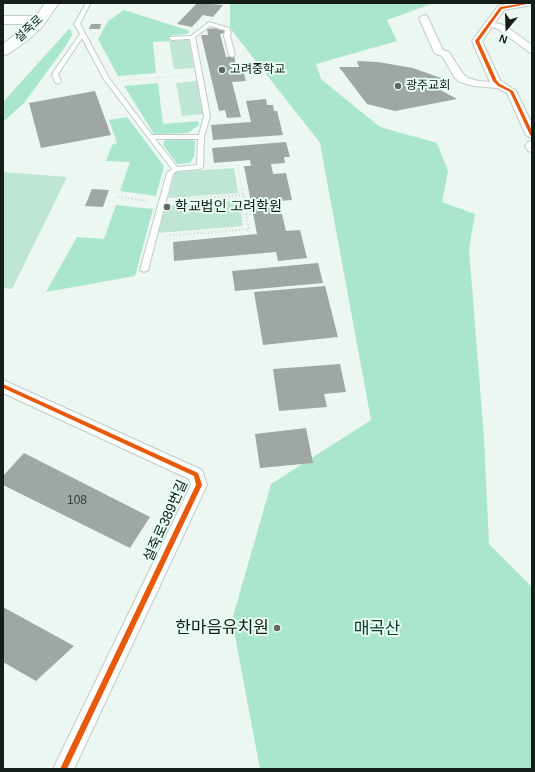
<!DOCTYPE html>
<html>
<head>
<meta charset="utf-8">
<style>
	body { margin:0 }
	#map { position:relative; width:535px; height:772px; overflow:hidden; background:#ecf7f2; font-family:Helvetica,sans-serif }
	canvas { display:block }
	.frame { position:absolute; inset:0; border:4px solid #151d19; pointer-events:none }
	.north { position:absolute; left:487px; top:8px; width:40px; height:40px; -webkit-text-stroke:3px #e7fcf2; paint-order:stroke; rotate:199deg; font-size:11px; font-weight:700; line-height:16px; text-align:center; color:#151d19 }
	.north::after { content:''; display:block; margin:auto; width:14px; height:18px; background:#151d19; clip-path:polygon(50% 0,100% 100%,50% 72%,0 100%) }
</style>
</head>
<body>
<div id="map">
<canvas width="535" height="772"></canvas>
<div class="frame"></div>
<div class="north">N</div>
</div>
<script>
const ctx = document.querySelector('canvas').getContext('2d');
ctx.lineJoin = 'round';
function fillPath(path, color) {
  ctx.fillStyle = color;
  ctx.fill(path, 'evenodd');
}
function shape(rows) {
  const path = new Path2D();
  for (const r of rows) {
    path.moveTo(r[0], r[1]);
    for (let i = 2; i < r.length; i += 2) path.lineTo(r[i], r[i + 1]);
  }
  return path;
}
function stroke(path, color, width, dash) {
  ctx.strokeStyle = color;
  ctx.lineWidth = width;
  ctx.lineCap = dash ? 'butt' : 'round';
  ctx.setLineDash(dash || []);
  ctx.stroke(path);
}
function write(font, color, halo, rows, align = 'center') {
  ctx.font = font + ' Helvetica,"Noto Sans KR",sans-serif';
  ctx.lineWidth = 4;
  ctx.setLineDash([]);
  ctx.textBaseline = 'middle';
  ctx.strokeStyle = halo;
  ctx.fillStyle = color;
  for (const [text, x, y, turn = 0] of rows) {
    ctx.save();
    ctx.translate(x, y);
    ctx.rotate((+turn || 0) * Math.PI / 180);
    ctx.textAlign = isNaN(turn) ? turn : align;
    if (halo) ctx.strokeText(text, 0, 0);
    ctx.fillText(text, 0, 0);
    ctx.restore();
  }
}
fillPath(shape([
	[189,40,194,68,174,69,169,41],
	[197,81,203,114,182,116,176,83],
	[234,168,238,193,168,198,175,172],
	[3,172,67,177,12,289,3,288],
	[239,200,243,226,158,233,166,206]
]), '#bfe5d4');
fillPath(shape([
	[230,3,434,3,387,20,397,41,316,64,321,79,380,127,437,143,448,171,442,202,475,214,469,249,484,438,489,544,532,587,532,769,260,769,232,620,271,484,371,420,320,143,230,28],
	[124,10,190,31,187,34,172,35,169,41,153,42,156,73,118,76,98,39,108,21],
	[69,29,71,30,72,35,65,47,24,103,3,122,3,102],
	[158,83,163,124,198,121,199,125,188,133,154,134,124,86],
	[127,117,164,166,156,196,120,191,130,162,106,161,112,145,117,143,109,120],
	[169,139,191,139,195,142,194,157,190,163,177,164,163,145,164,141],
	[116,205,153,209,135,276,46,292,77,237,104,239]
]), '#aae6cd');
fillPath(shape([
	[197,3,223,5,213,17,203,15,192,27,177,24],
	[91,24,101,24,100,29,89,29],
	[218,28,219,30,225,29,226,33,220,34,226,57,234,56,237,68,242,67,246,81,232,82,241,117,227,118,225,110,219,111,201,35,208,35,207,29],
	[357,61,378,62,413,68,441,78,450,85,435,87,457,99,395,111,367,104,339,67,359,67],
	[95,91,111,135,41,148,29,103],
	[266,99,267,105,273,105,274,111,277,111,283,135,213,140,211,125,251,122,246,101],
	[286,142,290,157,284,157,285,163,271,164,273,174,286,173,292,200,279,201,286,231,300,230,307,258,278,261,276,252,174,261,173,242,257,234,244,166,251,166,250,160,214,163,212,148],
	[92,189,109,190,103,207,85,206],
	[318,263,323,283,235,291,232,271],
	[325,286,338,337,263,345,254,292],
	[340,364,346,392,324,394,327,407,279,411,273,369],
	[306,428,313,463,260,468,255,434],
	[24,453,150,517,130,548,3,485,3,476],
	[3,607,74,646,36,681,3,662]
]), '#9fa7a3');
const lane = shape([
	[84,3,90,4,80,24,109,78,152,135,199,135,204,116,190,39,172,40,169,38,170,37,191,36,209,22,229,28,231,33,230,36,235,55,232,57,229,55,224,36,225,30,210,26,195,37,210,116,204,137,203,167,200,169,177,171,173,174,148,270,144,272,140,270,167,173,172,169,103,78,82,38,58,74,61,82,58,84,55,82,52,74,80,34,74,24,85,5,84,3],
	[155,139,198,139,197,165,177,167,155,139]
]);
const street = shape([
	[514,3,532,3,532,5,504,10,495,23,504,25,532,45,532,53,529,52,498,29,492,27,482,41,500,80,516,91,532,124,532,138,526,135,507,93,497,88,473,86,460,82,455,78,442,56,436,54,434,52,419,18,424,15,427,16,443,50,449,52,463,74,468,78,478,81,490,82,472,41,498,6,514,3],
	[532,141,532,152,528,151,525,146,528,142,532,141],
	[3,380,202,470,207,485,74,769,53,769,191,485,189,479,3,393,3,380]
]);
const secondary = shape([
	[45,3,59,3,42,27,28,40,8,54,3,55,3,44,29,24,3,24,3,16,36,16,45,3]
]);
stroke(lane, '#c2cbc7', 2);
stroke(street, '#c2cbc7', 2);
stroke(secondary, '#c2cbc7', 2);
stroke(shape([
	[122,81,187,75],
	[104,117,120,114],
	[211,166,238,165,242,190]
]), '#d2d7d5', 1.5, [0.5, 2]);
stroke(shape([
	[118,197,149,201],
	[176,200,243,195],
	[166,236,249,229,242,189]
]), '#d2d7d5', 2.5, [1, 2.5]);
fillPath(lane, '#fcfefd');
fillPath(street, '#fcfefd');
fillPath(secondary, '#fcfefd');
fillPath(shape([
	[525,3,532,3,502,9,479,41,497,81,500,84,513,91,532,131,532,136,530,135,510,92,498,86,493,81,475,41,500,7,525,3],
	[3,384,198,473,202,485,67,769,60,769,196,485,194,476,3,388,3,384]
]), '#e8590c');
for (const [x, y, r, color] of [
	[222,70,4,"#606965"],
	[398,86,4,"#606965"],
	[167,207,4,"#606965"],
	[277,628,4,"#606965"]
]) {
  const dot = new Path2D();
  dot.arc(x, y, r, 0, 2 * Math.PI);
  ctx.fillStyle = color;
  ctx.fill(dot);
  stroke(dot, '#e7fcf2', 1.5);
}
write('12px', '#151d19', '#e7fcf2', [
	["설죽로",29,29,-43]
]);
write('12px', '#151d19', '#e7fcf2', [
	["고려중학교",230,70],
	["광주교회",406,86]
], 'left');
write('12px', '#38403c', null, [
	["108",77,501]
]);
write('14px', '#151d19', '#e7fcf2', [
	["학교법인 고려학원",175,207]
], 'left');
write('14px', '#151d19', '#e7fcf2', [
	["설죽로389번길",166,521,-66]
]);
write('17px', '#151d19', '#e7fcf2', [
	["한마음유치원",269,628]
], 'right');
write('17px', '#0f3b2b', '#e7fcf2', [
	["매곡산",377,629]
]);
</script>
</body>
</html>
